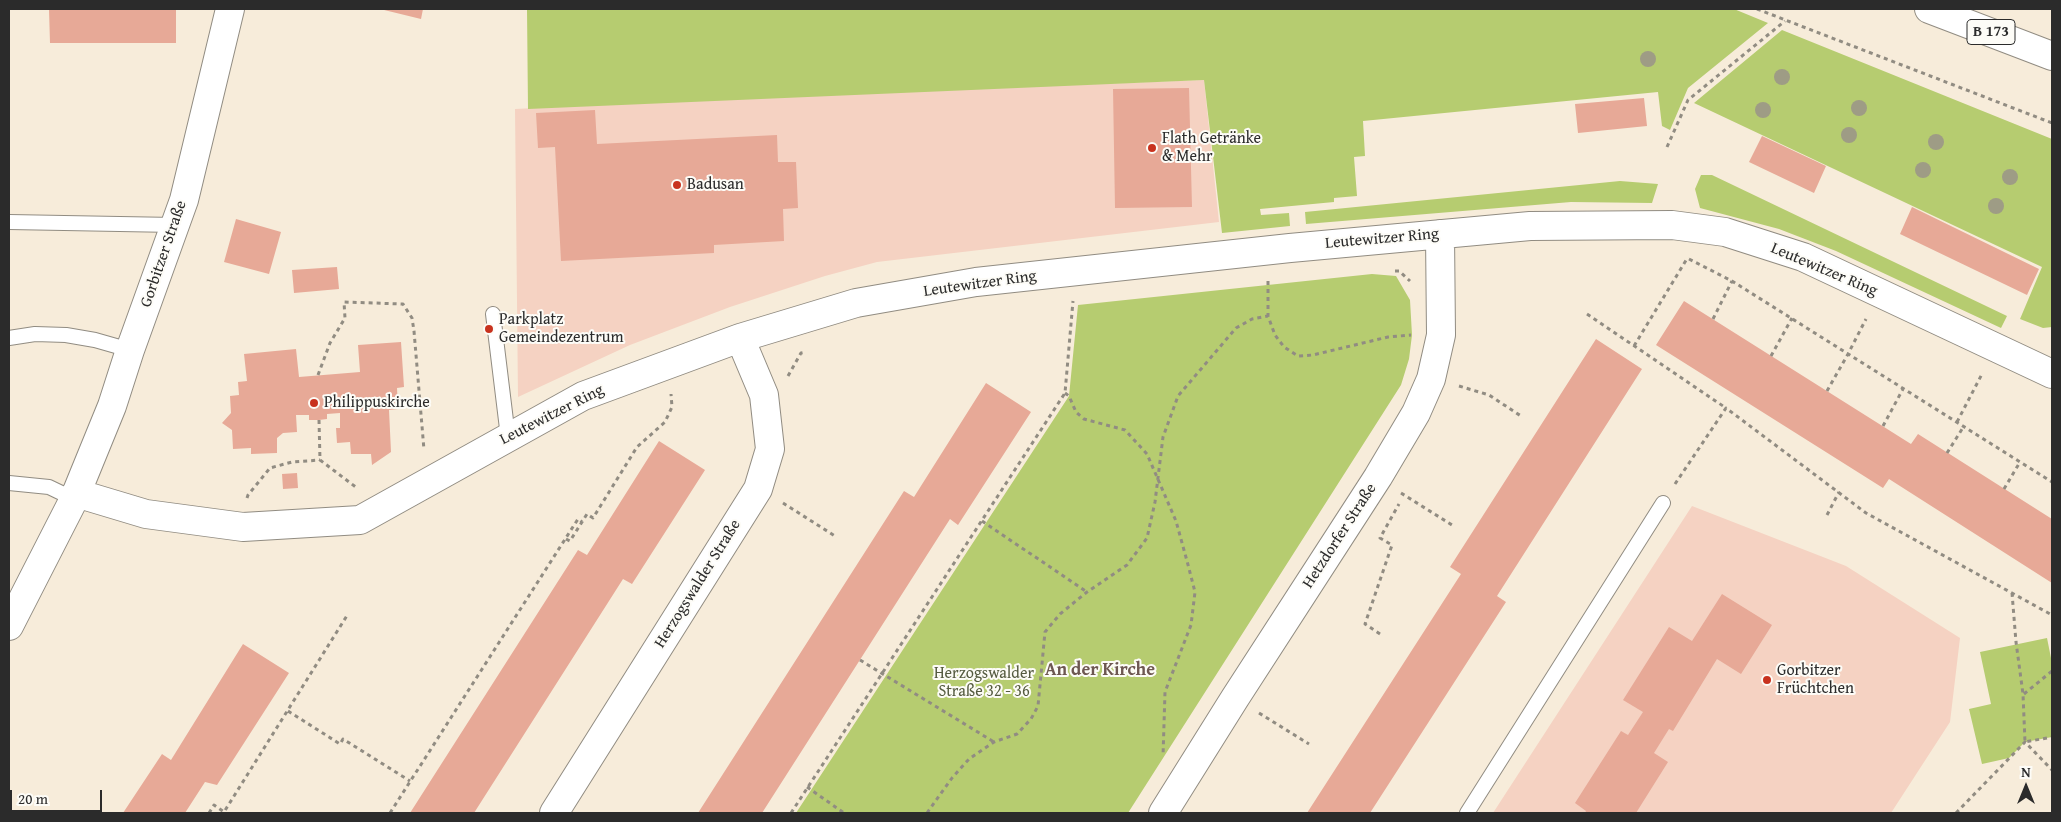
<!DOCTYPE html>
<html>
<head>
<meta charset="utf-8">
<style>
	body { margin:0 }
	#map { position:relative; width:2061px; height:822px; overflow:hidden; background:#f7ecda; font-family:"Gentium Book Plus",serif }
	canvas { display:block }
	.frame { position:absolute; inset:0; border:10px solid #2b2b2b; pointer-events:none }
	.north { position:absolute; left:2001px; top:762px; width:50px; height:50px; -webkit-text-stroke:4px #fdfcf7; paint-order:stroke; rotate:0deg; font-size:14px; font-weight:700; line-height:20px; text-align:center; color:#2b2b2b }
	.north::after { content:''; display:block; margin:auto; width:18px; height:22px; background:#2b2b2b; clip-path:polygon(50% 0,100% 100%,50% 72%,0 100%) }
	.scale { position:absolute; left:10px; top:790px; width:92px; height:22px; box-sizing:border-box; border:2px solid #2b2b2b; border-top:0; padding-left:6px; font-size:15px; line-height:18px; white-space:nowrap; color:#2b2b2b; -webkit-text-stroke:4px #fdfcf7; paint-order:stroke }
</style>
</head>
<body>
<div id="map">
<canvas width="2061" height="822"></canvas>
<div class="frame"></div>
<div class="north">N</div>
<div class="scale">20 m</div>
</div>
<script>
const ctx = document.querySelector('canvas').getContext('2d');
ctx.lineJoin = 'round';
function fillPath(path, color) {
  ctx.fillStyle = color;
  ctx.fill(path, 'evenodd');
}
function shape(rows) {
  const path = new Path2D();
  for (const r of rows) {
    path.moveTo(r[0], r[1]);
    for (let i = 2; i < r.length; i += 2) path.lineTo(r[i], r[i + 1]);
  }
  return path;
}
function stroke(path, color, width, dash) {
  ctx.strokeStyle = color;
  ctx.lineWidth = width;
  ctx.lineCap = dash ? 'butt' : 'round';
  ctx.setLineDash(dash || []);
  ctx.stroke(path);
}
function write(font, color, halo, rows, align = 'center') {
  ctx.font = font + ' "Gentium Book Plus",serif';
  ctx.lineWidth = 4;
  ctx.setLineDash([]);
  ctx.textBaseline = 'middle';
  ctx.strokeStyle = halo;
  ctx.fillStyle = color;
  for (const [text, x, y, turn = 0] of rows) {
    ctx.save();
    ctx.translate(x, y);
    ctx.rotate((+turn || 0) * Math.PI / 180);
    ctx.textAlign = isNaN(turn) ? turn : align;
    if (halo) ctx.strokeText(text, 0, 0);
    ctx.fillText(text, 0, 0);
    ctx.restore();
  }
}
fillPath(shape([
	[1204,80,1219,222,877,262,825,276,730,307,630,345,518,397,515,109,797,95],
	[1692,506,1846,566,1960,638,1950,722,1891,813,1493,813]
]), '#f5d2c2');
fillPath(shape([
	[527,9,1734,9,1768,23,1688,88,1670,130,1662,126,1658,92,1363,121,1365,156,1354,157,1357,196,1334,198,1334,202,1260,209,1261,215,1289,213,1290,226,1222,233,1204,80,528,109],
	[1782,30,2052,139,2052,327,2043,328,2020,319,2042,267,1694,103],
	[1701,175,1712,175,2007,316,2001,328,1836,251,1779,229,1700,208,1695,189],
	[1620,181,1658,184,1652,203,1571,202,1306,224,1305,212],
	[1372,274,1396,276,1410,300,1412,335,1409,359,1401,385,1128,813,796,813,1069,396,1078,305],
	[2047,638,2052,663,2052,737,2025,742,2009,758,1982,764,1969,709,1991,704,1980,652]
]), '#b6cc70');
fillPath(shape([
	[49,9,176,9,176,43,50,43],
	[380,9,423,9,421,19],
	[1189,88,1192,207,1115,208,1113,89],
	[1644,98,1647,126,1578,133,1575,104],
	[595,110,597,144,777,135,778,162,796,162,798,208,783,209,784,241,714,245,714,253,561,261,555,147,538,148,536,113],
	[1762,136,1826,166,1814,193,1749,162],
	[1912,207,2039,269,2027,295,1900,234],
	[236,219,281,232,269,274,224,262],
	[337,267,339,289,294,293,292,270],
	[1684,301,1911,444,1918,434,2052,519,2052,583,1889,479,1883,488,1656,345],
	[1596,339,1642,369,1497,596,1506,602,1370,813,1307,813,1461,574,1450,567],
	[401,342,404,387,397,388,398,409,389,410,391,452,372,465,371,454,351,454,350,442,337,443,336,428,340,428,340,413,327,414,327,419,319,420,309,420,309,415,296,415,297,432,283,433,277,438,277,453,251,454,251,448,233,449,232,430,222,423,231,413,230,396,239,395,238,382,247,381,244,354,296,349,299,377,360,372,358,345],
	[986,383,1031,412,958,525,950,519,762,813,698,813,904,491,914,497],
	[659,441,705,470,632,584,623,579,474,813,410,813,578,550,587,555],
	[297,473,298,488,283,489,282,474],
	[1722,594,1772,625,1741,674,1717,659,1673,731,1669,729,1654,753,1668,762,1636,813,1585,813,1586,811,1575,803,1621,731,1628,735,1643,712,1623,700,1669,627,1692,641],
	[243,644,289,673,217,785,205,782,185,813,123,813,162,754,171,760]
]), '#e7a997');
const service = shape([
	[9,222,175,225],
	[493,314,508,437],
	[9,338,35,334,66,335,95,340,130,350],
	[9,483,49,487,74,499],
	[1467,813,1663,503]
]);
const minor = shape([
	[76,493,146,514,243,527,360,520,583,396,740,338,856,303,976,282,1290,248,1530,226,1672,225,1725,232,1803,257,2052,374],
	[9,626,74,499,112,406,130,350,184,200,230,9],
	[554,813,758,489,770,449,764,395,740,338],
	[1163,813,1235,698,1378,477,1416,413,1431,379,1441,335,1440,234]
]);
const primary = shape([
	[1929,9,2052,56]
]);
stroke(service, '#918c82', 16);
stroke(minor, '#918c82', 30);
stroke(primary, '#918c82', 30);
stroke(shape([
	[1757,9,2052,123],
	[1667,147,1688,100,1785,21],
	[1689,259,1732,281,2052,482],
	[1395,271,1399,271,1410,281],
	[1268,281,1268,316,1275,335,1284,347,1298,356,1313,355,1388,337,1411,335],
	[1587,314,1726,408],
	[1713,319,1732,281],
	[1634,346,1688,257],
	[1771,356,1792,318],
	[318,375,330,343,345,318,344,302,403,304,412,318,414,331,424,450],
	[788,376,801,353,806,352],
	[1459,386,1489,395,1521,416],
	[1827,391,1848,354,1866,319],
	[1065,393,1069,396,1076,412,1084,419,1125,430,1147,454,1176,521,1187,561,1195,592,1191,625,1165,692,1163,756],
	[319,420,320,460,357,488],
	[1957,422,1982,374],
	[1883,426,1903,389],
	[1947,453,1964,426],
	[1675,484,1726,408,1866,513,2052,615],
	[2004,489,2020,462],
	[1401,493,1452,525],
	[247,498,248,495,270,468,292,462,320,460],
	[783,503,835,536],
	[1827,515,1839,492],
	[982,521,1087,592],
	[566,539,570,541,587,514,593,518,637,447,665,422,672,407,671,394],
	[2012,593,2016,642,2023,694,2025,742,2052,737],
	[1380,634,1365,624,1392,545,1380,538,1399,504],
	[860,660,994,742],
	[2024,694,2052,671],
	[288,711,340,744,343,739,410,781],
	[1259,713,1309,744],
	[807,787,844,813],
	[209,813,214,805,224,812,348,614],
	[390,813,578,519,582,522],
	[791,813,1065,393,1073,301],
	[927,813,952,778,969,759,994,742,1017,734,1031,719,1038,706,1045,632,1060,614,1087,592,1127,565,1147,538,1155,502,1163,437,1178,396,1236,328,1252,319,1268,316],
	[1956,813,2025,742,2052,770]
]), '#918c82', 3, [4, 4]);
stroke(service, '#fff', 14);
stroke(minor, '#fff', 28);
stroke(primary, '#fff', 28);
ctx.fillStyle = '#9e9c85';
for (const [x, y] of [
	[1648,59],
	[1782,77],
	[1859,108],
	[1763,110],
	[1849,135],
	[1936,142],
	[1923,170],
	[2010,177],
	[1996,206]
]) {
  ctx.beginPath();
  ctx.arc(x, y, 8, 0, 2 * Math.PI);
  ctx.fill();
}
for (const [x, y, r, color] of [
	[1152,148,5,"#c8321e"],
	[677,185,5,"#c8321e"],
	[489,329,5,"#c8321e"],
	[314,403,5,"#c8321e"],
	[1767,680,5,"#c8321e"]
]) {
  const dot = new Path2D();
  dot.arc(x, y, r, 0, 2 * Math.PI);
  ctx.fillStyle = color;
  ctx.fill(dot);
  stroke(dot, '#fdfcf7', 2);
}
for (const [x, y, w] of [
	[1991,32,48]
]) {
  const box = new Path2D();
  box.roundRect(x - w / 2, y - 12.5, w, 25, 4);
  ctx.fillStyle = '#fdfcf7';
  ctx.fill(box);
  stroke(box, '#2b2b2b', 1);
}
write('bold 15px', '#2b2b2b', null, [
	["B 173",1991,32]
]);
write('16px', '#2b2b2b', '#fdfcf7', [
	["Flath Getränke",1162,139],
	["& Mehr",1162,157],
	["Badusan",687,185],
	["Parkplatz",499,320],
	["Gemeindezentrum",499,338],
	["Philippuskirche",324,403],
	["Gorbitzer",1777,671],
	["Früchtchen",1777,689]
], 'left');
write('16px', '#2b2b2b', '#fdfcf7', [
	["Leutewitzer Ring",1382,239,-5],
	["Gorbitzer Straße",164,254,-71],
	["Leutewitzer Ring",1824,270,23],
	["Leutewitzer Ring",980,284,-8],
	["Leutewitzer Ring",552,415,-27],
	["Hetzdorfer Straße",1340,536,-57],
	["Herzogswalder Straße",698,584,-58]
]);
write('16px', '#555b40', '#fdfcf7', [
	["Herzogswalder",984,674],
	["Straße 32 - 36",984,692]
]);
write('bold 18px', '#6d5751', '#fdfcf7', [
	["An der Kirche",1100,670]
]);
</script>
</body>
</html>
